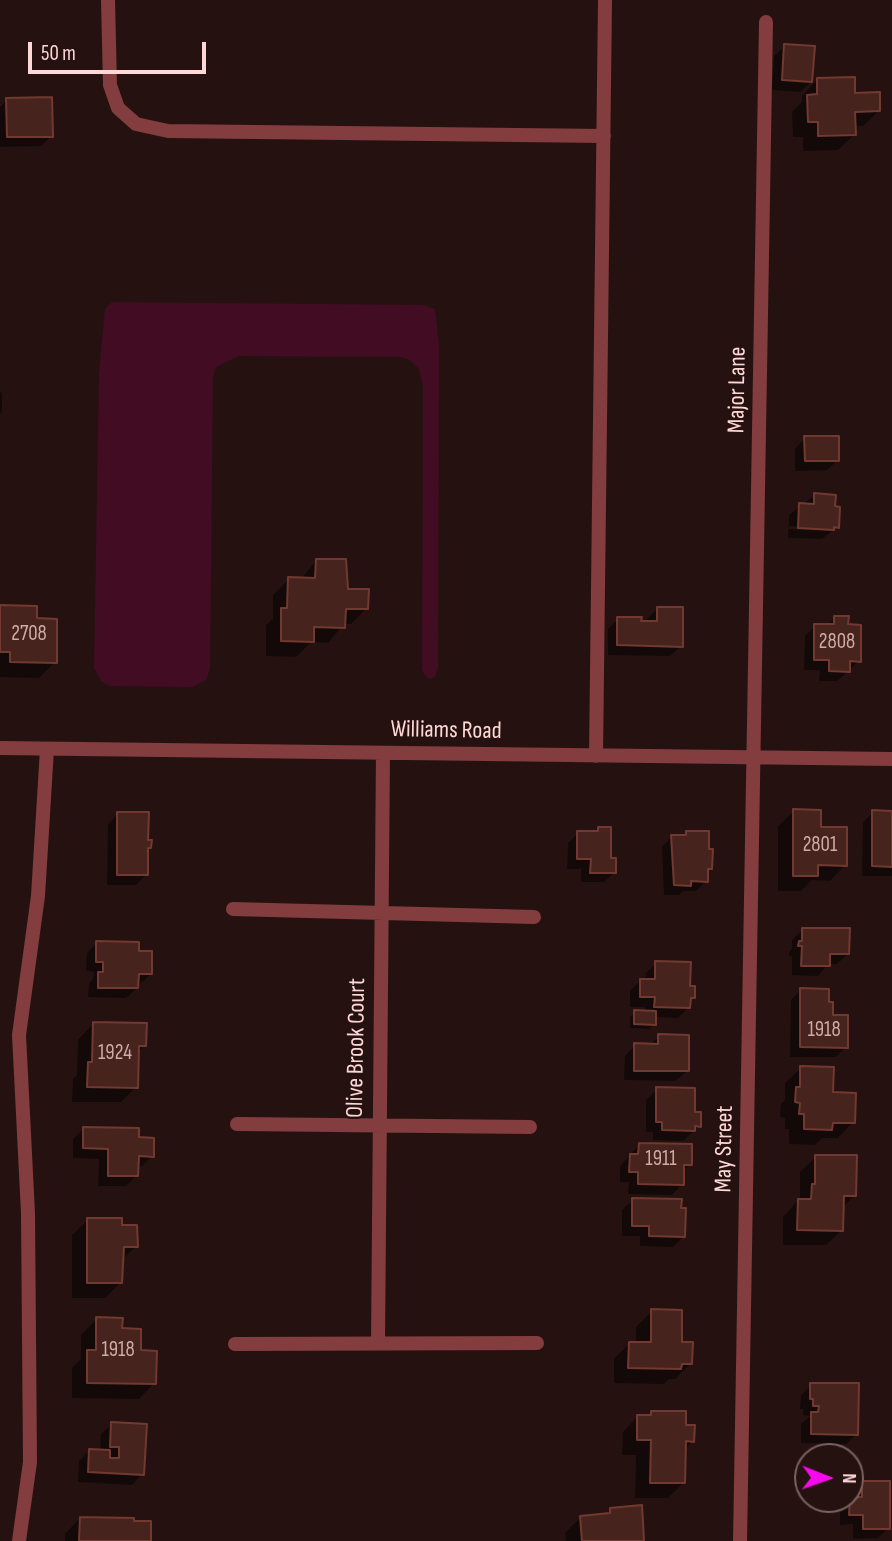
<!DOCTYPE html>
<html>
<head>
<meta charset="utf-8">
<style>
	body { margin:0 }
	#map { position:relative; width:892px; height:1541px; overflow:hidden; background:#251210; font-family:"Sofia Sans Condensed",sans-serif }
	canvas { display:block }
	.north { position:absolute; left:794px; top:1443px; width:70px; height:70px; box-sizing:border-box; background:#251210; border:2px solid #7c615f; border-radius:50%; rotate:91deg; font-size:19px; font-weight:700; line-height:28px; text-align:center; color:#fed8d6 }
	.north::after { content:''; display:block; margin:auto; width:24px; height:32px; background:#f609eb; clip-path:polygon(50% 0,100% 100%,50% 72%,0 100%) }
	.scale { position:absolute; left:28px; top:42px; width:178px; height:32px; box-sizing:border-box; border:4px solid #fed8d6; border-top:0; padding-left:9px; font-size:21px; line-height:24px; white-space:nowrap; color:#fed8d6; -webkit-text-stroke:5px #251210; paint-order:stroke }
</style>
</head>
<body>
<div id="map">
<canvas width="892" height="1541"></canvas>
<div class="north">N</div>
<div class="scale">50 m</div>
</div>
<script>
const ctx = document.querySelector('canvas').getContext('2d');
ctx.lineJoin = 'round';
function fillPath(path, color) {
  ctx.fillStyle = color;
  ctx.fill(path, 'evenodd');
}
function shape(rows) {
  const path = new Path2D();
  for (const r of rows) {
    path.moveTo(r[0], r[1]);
    for (let i = 2; i < r.length; i += 2) path.lineTo(r[i], r[i + 1]);
  }
  return path;
}
function stroke(path, color, width, dash) {
  ctx.strokeStyle = color;
  ctx.lineWidth = width;
  ctx.lineCap = dash ? 'butt' : 'round';
  ctx.setLineDash(dash || []);
  ctx.stroke(path);
}
function write(font, color, halo, rows, align = 'center') {
  ctx.font = font + ' "Sofia Sans Condensed",sans-serif';
  ctx.lineWidth = 5;
  ctx.setLineDash([]);
  ctx.textBaseline = 'middle';
  ctx.strokeStyle = halo;
  ctx.fillStyle = color;
  for (const [text, x, y, turn = 0] of rows) {
    ctx.save();
    ctx.translate(x, y);
    ctx.rotate((+turn || 0) * Math.PI / 180);
    ctx.textAlign = isNaN(turn) ? turn : align;
    if (halo) ctx.strokeText(text, 0, 0);
    ctx.fillText(text, 0, 0);
    ctx.restore();
  }
}
fillPath(shape([
	[112,302,424,305,435,309,439,345,438,668,435,677,430,679,426,677,422,670,423,386,419,369,410,360,401,357,239,356,216,367,213,378,210,669,206,680,193,687,110,686,101,681,94,668,99,373,105,309]
]), '#420c23');
fillPath(shape([
	[785,46,811,82,800,92,772,90,774,56],
	[817,80,854,94,879,111,863,126,854,126,854,135,838,150,803,151,803,137,793,137,792,112,802,102,802,96],
	[7,100,51,136,41,146,0,147,0,107],
	[0,392,2,393,2,411,0,414],
	[805,438,838,460,827,470,795,471,795,449],
	[815,495,837,527,822,539,788,538,789,515],
	[789,526,830,528,830,531,789,529],
	[316,561,366,609,351,624,344,624,328,643,311,642,296,657,266,656,266,625,273,619,273,595,289,579,301,579],
	[0,607,35,620,55,662,39,678,0,677],
	[657,609,681,646,670,656,608,655,608,629,618,619,647,623,647,619],
	[835,618,847,626,859,661,837,681,819,681,820,670,804,670,805,636,815,626,826,626],
	[794,811,845,865,830,881,812,880,801,891,778,891,778,826],
	[873,812,892,813,892,876,862,876,863,823],
	[118,814,147,841,150,848,146,851,146,875,136,885,107,885,108,824],
	[599,828,615,872,604,882,581,882,581,869,567,869,568,843,578,833,594,833],
	[687,832,711,868,707,872,706,881,696,891,683,891,679,895,664,895,662,847,672,836,683,837],
	[803,929,848,954,837,964,828,964,818,976,792,975,792,956,789,956,789,953,792,949,792,940],
	[97,943,137,953,151,974,140,984,137,984,137,988,126,998,88,997,89,984,93,979,94,972,86,971,87,953],
	[656,963,689,987,693,998,689,1002,689,1007,678,1018,654,1017,654,1024,649,1029,630,1028,630,1017,635,1012,645,1012,645,1007,630,1007,630,991,641,980,645,980,646,973],
	[801,990,831,1016,846,1047,836,1057,790,1057,791,1000],
	[93,1024,145,1045,137,1053,136,1087,121,1102,72,1102,73,1079,77,1075,78,1040],
	[659,1036,687,1071,676,1081,624,1080,625,1056,635,1045,650,1045],
	[801,1068,853,1122,838,1138,822,1138,815,1145,789,1144,789,1129,785,1129,785,1118,780,1117,781,1104,785,1100,785,1083],
	[657,1089,693,1113,699,1126,683,1141,653,1140,653,1132,646,1132,646,1100],
	[84,1128,137,1139,152,1156,142,1166,137,1166,136,1176,126,1186,98,1186,99,1159,73,1158,73,1139],
	[639,1145,690,1164,682,1172,682,1184,672,1195,628,1194,629,1182,620,1182,620,1166],
	[816,1157,854,1196,842,1208,842,1230,826,1245,783,1245,783,1217,800,1198,800,1172],
	[633,1200,684,1236,673,1247,640,1246,640,1236,622,1236,622,1210],
	[88,1220,121,1227,136,1246,122,1260,121,1282,105,1298,72,1298,72,1235],
	[652,1311,680,1343,690,1364,675,1379,669,1379,664,1384,614,1383,614,1359,630,1343,636,1344,636,1327],
	[97,1319,121,1330,139,1352,154,1383,139,1399,72,1398,72,1368,81,1359,81,1335],
	[811,1385,857,1434,846,1444,801,1443,801,1424,810,1416,803,1415,803,1409,800,1409,801,1395],
	[652,1412,684,1426,693,1441,684,1450,683,1483,668,1498,635,1498,636,1455,622,1455,623,1432,638,1416,648,1417],
	[112,1424,142,1474,132,1485,78,1482,79,1461,89,1451,100,1452,101,1434],
	[863,1483,888,1528,878,1538,853,1539,853,1524,840,1525,840,1509,853,1499,853,1493],
	[611,1510,643,1541,566,1541,565,1533,581,1517,605,1515],
	[80,1518,149,1541,65,1541,65,1534]
]), '#0007');
const building = shape([
	[784,44,815,46,812,82,782,80,784,44],
	[855,77,855,93,880,92,880,111,855,112,856,135,818,136,818,122,808,122,807,95,817,94,817,78,855,77],
	[52,97,53,137,7,137,6,98,52,97],
	[804,436,839,436,839,461,805,461,804,436],
	[814,493,836,495,835,506,840,507,839,528,834,527,834,530,798,528,799,503,814,504,814,493],
	[316,559,346,559,348,589,369,589,368,609,346,609,345,628,314,627,314,642,281,641,281,608,287,608,288,577,315,578,316,559],
	[0,605,37,606,37,618,57,619,57,663,10,662,10,652,0,652,0,605],
	[657,607,683,607,683,647,617,645,617,617,642,617,641,621,657,621,657,607],
	[834,616,849,616,848,624,861,625,861,662,850,661,850,672,829,671,829,660,814,660,814,624,834,624,834,616],
	[793,809,821,810,821,827,847,827,847,866,818,865,818,876,793,876,793,809],
	[872,810,892,811,892,867,872,866,872,810],
	[117,812,149,812,148,840,152,840,151,848,148,848,148,875,117,875,117,812],
	[598,827,611,827,611,858,616,858,616,873,590,873,591,859,577,859,577,831,598,831,598,827],
	[686,831,709,831,709,849,713,849,712,869,708,869,708,882,691,881,691,886,674,885,671,835,686,835,686,831],
	[802,928,850,928,849,954,830,954,830,966,801,966,802,946,798,946,799,941,802,941,802,928],
	[96,941,139,942,139,951,152,951,152,974,139,974,138,988,98,988,98,972,103,972,103,962,96,962,96,941],
	[655,961,691,962,690,986,695,986,695,998,691,998,690,1008,654,1007,655,997,640,997,640,979,655,979,655,961],
	[800,988,829,989,829,1002,833,1002,833,1015,848,1015,848,1048,800,1047,800,988],
	[634,1010,656,1011,656,1025,634,1024,634,1010],
	[93,1022,147,1023,146,1046,139,1046,138,1088,87,1087,88,1062,92,1062,93,1022],
	[658,1034,689,1035,689,1071,634,1071,634,1043,658,1044,658,1034],
	[800,1066,834,1067,833,1092,856,1093,855,1123,833,1123,832,1130,804,1129,804,1114,799,1114,800,1103,795,1102,796,1087,800,1087,800,1066],
	[656,1087,695,1088,695,1112,701,1112,701,1127,695,1126,695,1131,662,1130,662,1122,656,1122,656,1087],
	[83,1127,139,1128,139,1137,154,1138,154,1157,139,1156,138,1176,108,1176,108,1149,83,1148,83,1127],
	[639,1143,692,1144,692,1165,684,1165,684,1185,638,1184,638,1172,629,1172,630,1154,638,1154,639,1143],
	[815,1155,857,1155,856,1196,844,1196,843,1231,797,1230,798,1199,811,1199,812,1184,815,1184,815,1155],
	[632,1198,682,1199,681,1208,686,1208,685,1237,649,1236,649,1226,632,1226,632,1198],
	[87,1218,122,1218,122,1225,137,1225,138,1247,124,1247,122,1283,87,1283,87,1218],
	[651,1309,682,1310,682,1342,693,1342,692,1364,682,1364,681,1369,628,1368,629,1342,651,1342,651,1309],
	[96,1317,123,1318,122,1328,141,1329,141,1350,157,1351,156,1384,87,1383,87,1350,96,1350,96,1317],
	[810,1383,859,1383,858,1435,811,1434,811,1412,818,1412,819,1406,813,1406,813,1399,810,1399,810,1383],
	[651,1411,686,1411,686,1425,695,1425,694,1442,686,1441,685,1483,650,1483,651,1440,637,1440,637,1415,651,1415,651,1411],
	[111,1422,147,1424,144,1475,88,1472,89,1449,110,1450,110,1458,119,1458,119,1447,110,1447,111,1422],
	[862,1481,890,1481,890,1529,863,1529,863,1515,849,1515,850,1497,862,1497,862,1481],
	[642,1505,644,1541,582,1541,580,1516,610,1513,610,1508,642,1505],
	[80,1517,134,1518,134,1521,151,1521,151,1541,79,1541,80,1517]
]);
fillPath(building, '#46231d');
stroke(building, '#71392f', 2);
stroke(shape([
	[108,0,110,85,118,108,136,124,168,131,604,136],
	[0,748,892,759],
	[596,756,605,0],
	[233,909,534,917],
	[237,1124,530,1127],
	[378,1343,383,753],
	[235,1344,537,1343],
	[19,1541,30,1462,28,1213,19,1035,38,896,47,749],
	[740,1541,766,22]
]), '#833d3e', 14);
write('21px', '#d0aba8', null, [
	["2708",29,635],
	["2808",837,643],
	["2801",820,846],
	["1918",824,1031],
	["1924",115,1054],
	["1911",661,1160],
	["1918",118,1351]
]);
write('24px', '#fed8d6', '#251210', [
	["Major Lane",738,390,-89],
	["Williams Road",446,731,1],
	["Olive Brook Court",357,1048,-89],
	["May Street",725,1149,-89]
]);
</script>
</body>
</html>
